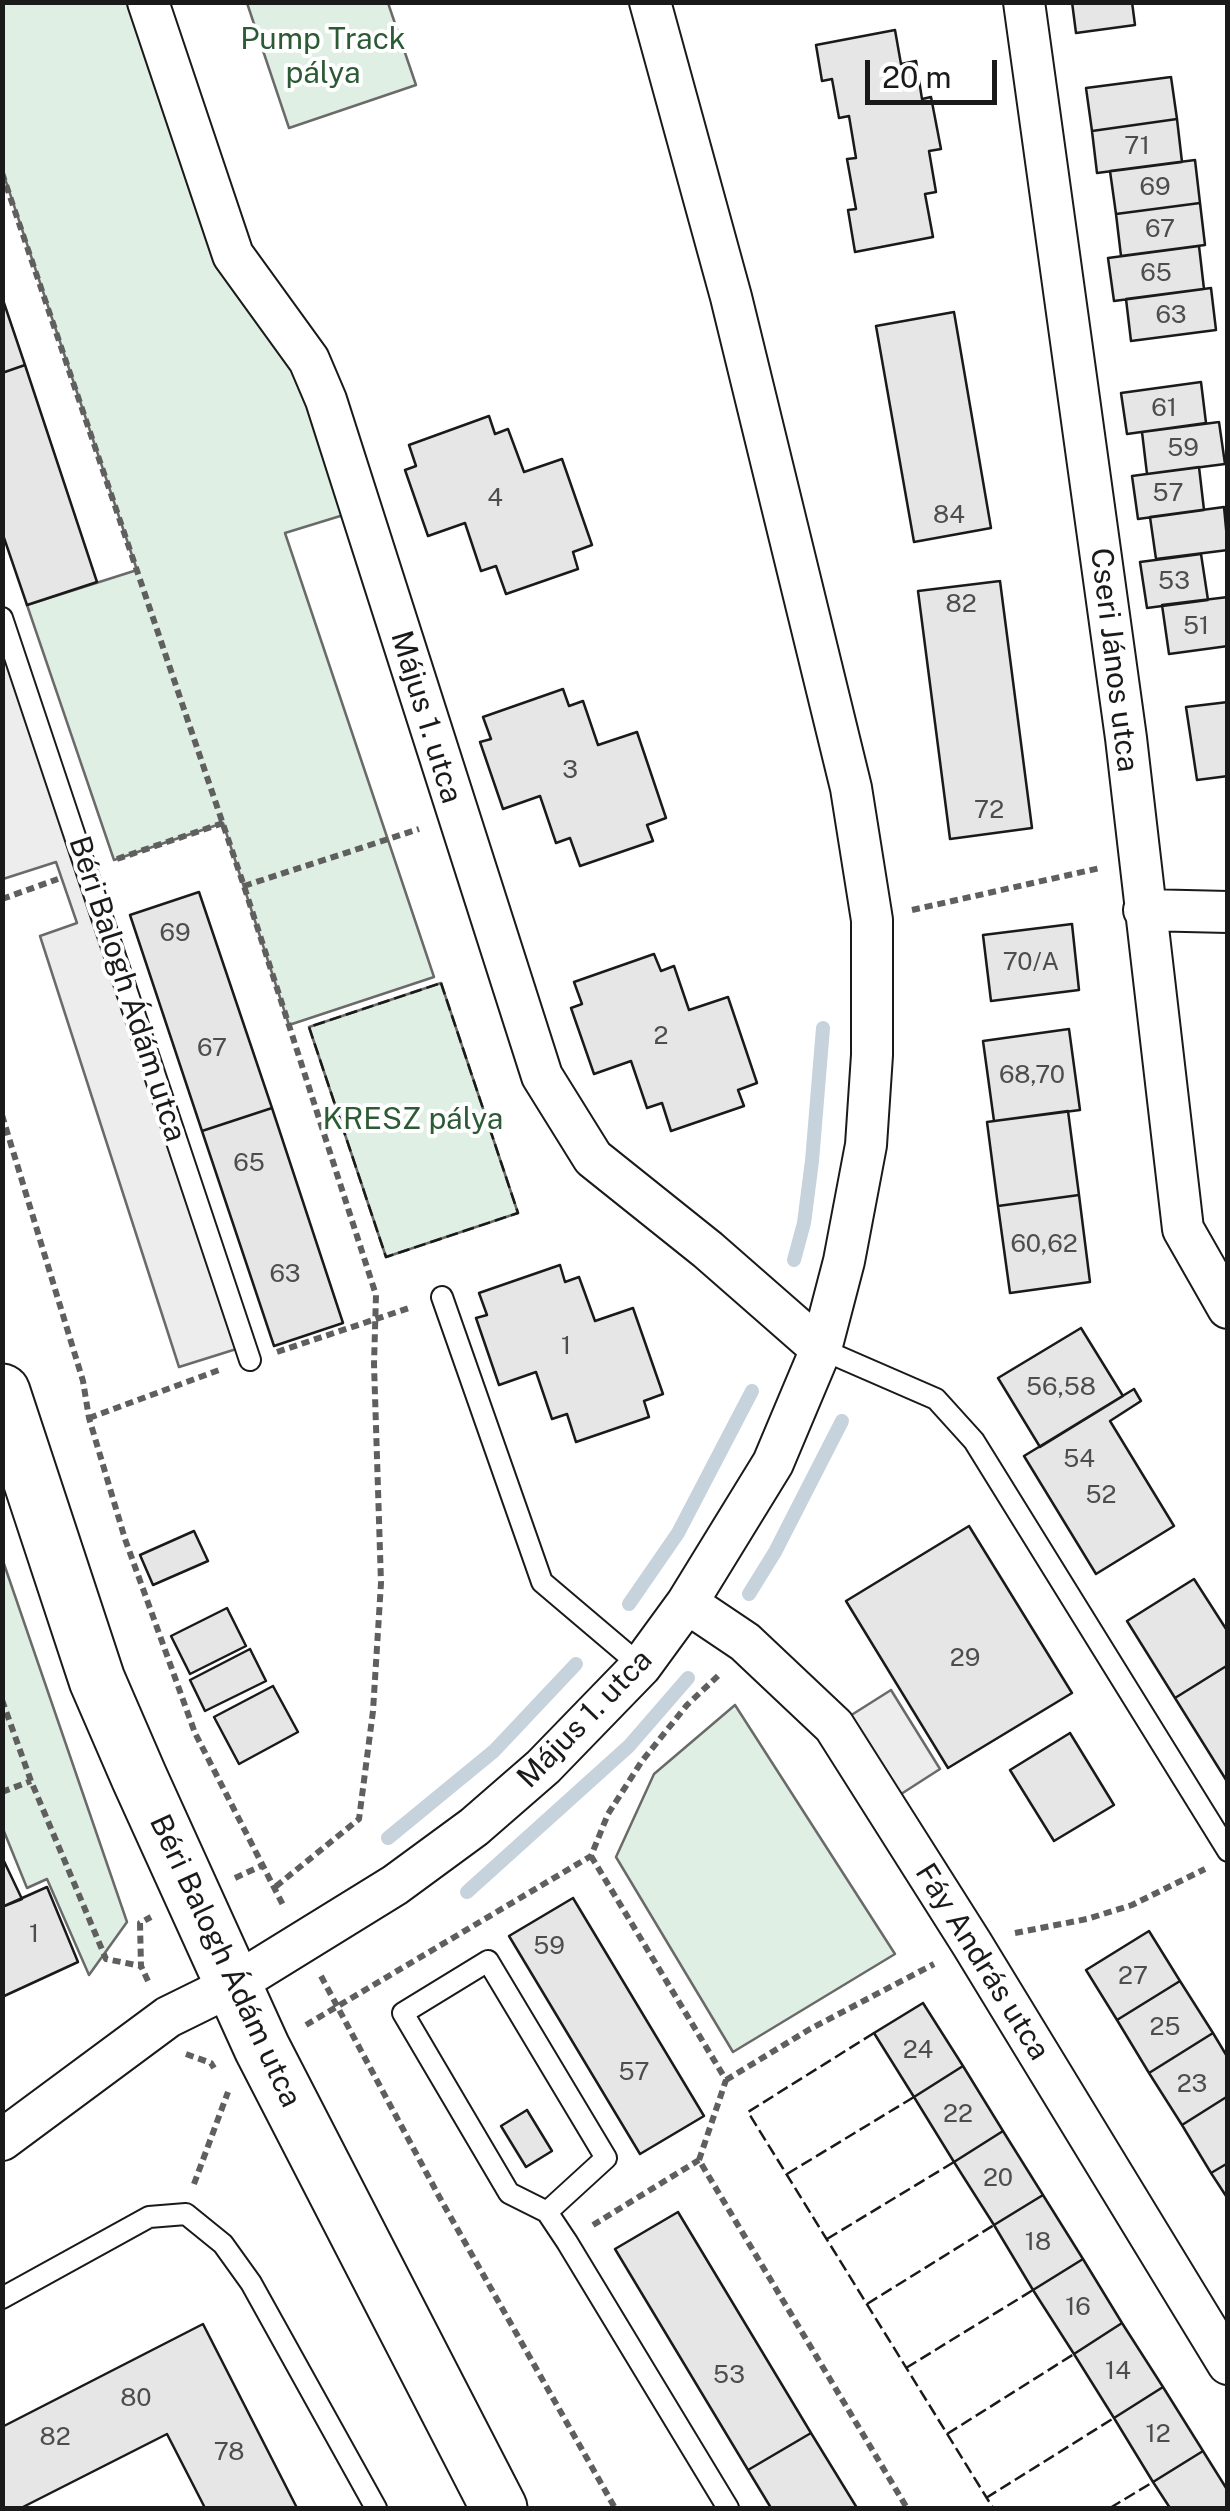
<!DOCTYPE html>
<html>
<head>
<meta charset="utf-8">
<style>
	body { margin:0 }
	#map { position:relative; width:1230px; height:2511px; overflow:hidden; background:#fff; font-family:"Public Sans",sans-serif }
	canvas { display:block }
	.frame { position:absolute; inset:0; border:5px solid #1a1a1a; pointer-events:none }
	.scale { position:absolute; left:865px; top:60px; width:132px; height:45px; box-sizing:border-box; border:5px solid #1a1a1a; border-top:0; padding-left:12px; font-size:30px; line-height:35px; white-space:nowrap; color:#1a1a1a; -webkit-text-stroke:8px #fff; paint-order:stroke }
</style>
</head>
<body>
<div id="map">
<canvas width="1230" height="2511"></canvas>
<div class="frame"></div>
<div class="scale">20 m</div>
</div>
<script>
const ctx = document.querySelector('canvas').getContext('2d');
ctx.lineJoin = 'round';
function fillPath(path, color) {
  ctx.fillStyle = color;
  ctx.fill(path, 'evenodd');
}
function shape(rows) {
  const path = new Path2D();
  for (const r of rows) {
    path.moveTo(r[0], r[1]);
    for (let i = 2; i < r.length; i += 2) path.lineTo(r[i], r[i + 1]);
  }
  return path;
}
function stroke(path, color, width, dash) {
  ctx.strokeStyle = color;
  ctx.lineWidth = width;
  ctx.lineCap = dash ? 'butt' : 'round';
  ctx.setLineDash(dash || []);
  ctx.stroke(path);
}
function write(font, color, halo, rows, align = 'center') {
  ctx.font = font + ' "Public Sans",sans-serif';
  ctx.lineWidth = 8;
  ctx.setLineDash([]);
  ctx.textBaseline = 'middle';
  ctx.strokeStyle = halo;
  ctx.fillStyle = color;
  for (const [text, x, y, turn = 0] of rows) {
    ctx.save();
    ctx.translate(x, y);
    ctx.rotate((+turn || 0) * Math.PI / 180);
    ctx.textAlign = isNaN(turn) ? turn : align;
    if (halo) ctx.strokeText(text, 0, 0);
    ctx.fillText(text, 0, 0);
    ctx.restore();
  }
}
const green = shape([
	[2,3,148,3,233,255,363,509,285,533,434,977,289,1025,223,823,114,860,27,605,137,570,3,173,2,3],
	[247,3,388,3,416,85,289,128,247,3],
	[441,983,518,1213,386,1257,309,1027,441,983],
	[3,1561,127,1922,89,1975,47,1879,27,1888,3,1829,3,1561],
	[735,1705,895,1954,733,2052,616,1857,654,1774,735,1705]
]);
fillPath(green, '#e0efe3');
stroke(green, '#6a6a6a', 2.5);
const parking = shape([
	[2,618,246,1346,179,1367,40,936,77,923,56,862,3,879,2,618],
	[891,1690,940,1769,884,1805,834,1726,891,1690]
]);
fillPath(parking, '#ededed');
stroke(parking, '#6a6a6a', 2.5);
stroke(shape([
	[794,1260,804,1223,812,1161,823,1028],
	[749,1594,775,1552,842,1421],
	[629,1604,678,1533,752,1391],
	[388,1838,494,1751,576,1664],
	[467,1892,629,1746,688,1678]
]), '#c6d2dc', 14);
const building = shape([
	[1072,2,1132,2,1135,25,1076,33,1072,2],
	[895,30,901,64,916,61,922,99,931,97,941,149,929,151,936,192,925,194,933,237,855,252,848,210,856,209,847,159,856,158,849,116,839,118,832,79,822,81,816,45,895,30],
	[1171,77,1177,119,1092,131,1086,88,1171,77],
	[1177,119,1182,162,1097,173,1092,131,1177,119],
	[1195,160,1200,203,1116,214,1110,171,1195,160],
	[1200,203,1205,245,1121,256,1116,214,1200,203],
	[1199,246,1204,289,1114,301,1108,258,1199,246],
	[1211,288,1216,330,1131,341,1126,299,1211,288],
	[2,297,25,365,2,373,2,297],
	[954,312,991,528,914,542,876,326,954,312],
	[25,365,97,582,27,605,2,532,2,373,25,365],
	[1201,382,1206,423,1127,434,1121,393,1201,382],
	[489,416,495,434,508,429,524,472,562,459,592,545,573,552,578,569,506,594,496,566,481,571,465,523,428,536,405,470,416,466,409,445,489,416],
	[1219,422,1225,464,1147,474,1142,432,1219,422],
	[1199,467,1204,510,1138,519,1132,476,1199,467],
	[1224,507,1228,550,1156,559,1150,517,1224,507],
	[1201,554,1208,600,1147,608,1140,562,1201,554],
	[1000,581,1032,828,950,839,918,591,1000,581],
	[1228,597,1228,646,1169,654,1162,605,1228,597],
	[563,689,569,706,583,701,598,745,637,732,666,818,647,825,653,841,580,866,570,838,556,843,540,796,503,809,480,742,491,739,483,717,563,689],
	[1228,702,1228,776,1197,780,1186,707,1228,702],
	[199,892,272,1108,202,1131,130,915,199,892],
	[1072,924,1079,990,991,1001,983,935,1072,924],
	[654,954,661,971,674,966,689,1010,728,997,757,1083,738,1090,744,1106,671,1131,662,1103,647,1108,631,1061,594,1074,571,1008,582,1004,574,982,654,954],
	[1069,1029,1080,1110,994,1121,983,1041,1069,1029],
	[272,1108,343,1323,274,1346,202,1131,272,1108],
	[1068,1111,1079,1195,998,1206,987,1122,1068,1111],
	[1079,1195,1090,1282,1010,1293,998,1206,1079,1195],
	[560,1265,565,1282,579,1277,595,1321,633,1308,663,1394,644,1401,649,1417,576,1442,567,1414,552,1419,536,1372,499,1385,476,1318,487,1315,479,1293,560,1265],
	[1081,1328,1123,1396,1040,1447,998,1378,1081,1328],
	[1134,1389,1141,1401,1110,1421,1174,1526,1096,1574,1024,1456,1134,1389],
	[969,1526,1072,1693,948,1768,846,1601,969,1526],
	[194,1531,208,1561,153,1585,140,1555,194,1531],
	[1194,1579,1228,1632,1228,1665,1175,1698,1127,1621,1194,1579],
	[227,1608,246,1646,190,1674,171,1636,227,1608],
	[250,1649,266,1681,205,1711,190,1680,250,1649],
	[1228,1665,1228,1783,1175,1698,1228,1665],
	[273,1686,298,1732,239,1764,214,1717,273,1686],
	[1070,1733,1114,1805,1054,1841,1010,1770,1070,1733],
	[2,1857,22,1899,2,1907,2,1857],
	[47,1887,78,1962,2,1997,2,1907,47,1887],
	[573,1898,704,2116,640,2154,509,1936,573,1898],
	[1149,1931,1180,1981,1117,2020,1086,1970,1149,1931],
	[1180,1981,1213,2033,1149,2073,1117,2020,1180,1981],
	[923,2003,963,2066,914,2097,874,2033,923,2003],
	[1213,2033,1228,2058,1228,2096,1182,2125,1149,2073,1213,2033],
	[963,2066,1003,2131,954,2162,914,2097,963,2066],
	[1228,2096,1228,2163,1211,2173,1182,2125,1228,2096],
	[527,2110,552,2151,526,2167,501,2126,527,2110],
	[1003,2131,1043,2195,994,2225,954,2162,1003,2131],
	[1228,2163,1228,2199,1211,2173,1228,2163],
	[1043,2195,1083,2259,1033,2290,994,2225,1043,2195],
	[678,2212,811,2433,748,2470,615,2249,678,2212],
	[1083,2259,1122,2323,1074,2354,1033,2290,1083,2259],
	[1122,2323,1163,2387,1114,2418,1074,2354,1122,2323],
	[203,2324,297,2508,205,2508,167,2434,21,2508,2,2508,2,2427,203,2324],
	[1163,2387,1203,2451,1153,2482,1114,2418,1163,2387],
	[811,2433,857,2508,771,2508,748,2470,811,2433],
	[1203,2451,1228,2491,1228,2508,1170,2508,1153,2482,1203,2451]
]);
fillPath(building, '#e6e6e6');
stroke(building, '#1a1a1a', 2.5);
const lane = shape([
	[2,618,250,1360],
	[442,1297,542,1582,641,1666],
	[821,1349,936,1399,974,1441,1228,1851],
	[547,2212,606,2158,488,1961,403,2013,509,2193,547,2212,567,2242,728,2508],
	[2,2298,149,2217,186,2214,223,2244,251,2283,376,2508]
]);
const street = shape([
	[148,2,233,255,309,360,326,400,542,1076,593,1158,708,1250,821,1349],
	[1024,2,1126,738,1183,1229,1228,1308],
	[1144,910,1228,912],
	[687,1603,745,1642,834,1726,972,1944,1228,2364],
	[2,2140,168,2017,233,1985,395,1885,474,1827,543,1767,641,1666,687,1603,773,1463,821,1349,844,1261,866,1145,872,1055,872,920,851,788,731,297,650,2]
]);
const secondary = shape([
	[2,1392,97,1680,139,1777,262,2048,499,2508]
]);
stroke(lane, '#1a1a1a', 24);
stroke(street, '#1a1a1a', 44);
stroke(secondary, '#1a1a1a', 59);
stroke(shape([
	[2,173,244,886,376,1295,374,1364,381,1583,373,1711,359,1819,274,1888],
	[117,859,223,823],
	[244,886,419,829],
	[2,899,58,879],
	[912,910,1100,868],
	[2,1115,83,1381,89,1418,125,1539,195,1733,284,1907],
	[277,1352,412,1307],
	[89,1418,222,1369],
	[2,1700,31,1781,106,1959,141,1966],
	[2,1792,31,1781],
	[591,1856,726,2080,699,2160,907,2508],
	[235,1878,261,1866],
	[1015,1933,1087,1919,1132,1905,1205,1869],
	[321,1976,441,2200,615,2508],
	[148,1981,141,1966,140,1923,151,1917],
	[306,2025,591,1856,608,1814,642,1761,687,1705,721,1673],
	[186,2054,211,2063,214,2068],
	[726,2080,810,2029,934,1964],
	[194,2184,228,2092],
	[593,2225,699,2160]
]), '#5f5f5f', 6, [8, 5]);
stroke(lane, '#fff', 20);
stroke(street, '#fff', 40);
stroke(secondary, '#fff', 55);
stroke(shape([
	[441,983,518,1213,386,1257,309,1027,441,983],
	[874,2033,748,2112,993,2508],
	[787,2174,914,2097],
	[827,2239,954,2162],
	[867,2304,994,2225],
	[906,2368,1033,2290],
	[947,2434,1074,2354],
	[986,2498,1114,2418],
	[1110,2508,1153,2482]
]), '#1a1a1a', 2.5, [12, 5]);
write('25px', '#4d4d4d', null, [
	["71",1137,146],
	["69",1155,187],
	["67",1160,229],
	["65",1156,273],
	["63",1171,315],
	["61",1164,408],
	["59",1183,448],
	["57",1168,493],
	["4",495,498],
	["84",949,515],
	["53",1174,581],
	["82",961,604],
	["51",1196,626],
	["3",570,770],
	["72",989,810],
	["69",175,933],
	["70/A",1031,962],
	["2",661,1036],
	["67",212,1048],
	["68,70",1032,1075],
	["65",249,1163],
	["60,62",1044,1244],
	["63",285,1274],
	["1",566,1346],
	["56,58",1061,1387],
	["54",1079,1459],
	["52",1101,1495],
	["29",965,1658],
	["1",34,1934],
	["59",549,1946],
	["27",1133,1976],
	["25",1165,2027],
	["24",918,2050],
	["57",634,2072],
	["23",1192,2084],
	["22",958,2114],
	["20",998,2178],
	["18",1038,2242],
	["16",1078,2307],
	["14",1118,2371],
	["53",729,2375],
	["80",136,2398],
	["12",1158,2434],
	["82",55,2437],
	["78",229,2452]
]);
write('30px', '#2b5a34', '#fff', [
	["Pump Track",323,40],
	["pálya",323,74],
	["KRESZ pálya",413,1120]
]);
write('30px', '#1a1a1a', '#fff', [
	["Cseri János utca",1114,660,83],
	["Május 1. utca",426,717,73],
	["Béri Balogh Ádám utca",127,989,72],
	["Május 1. utca",585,1719,-46],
	["Béri Balogh Ádám utca",225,1961,65],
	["Fáy András utca",982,1962,58]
]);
</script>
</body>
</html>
